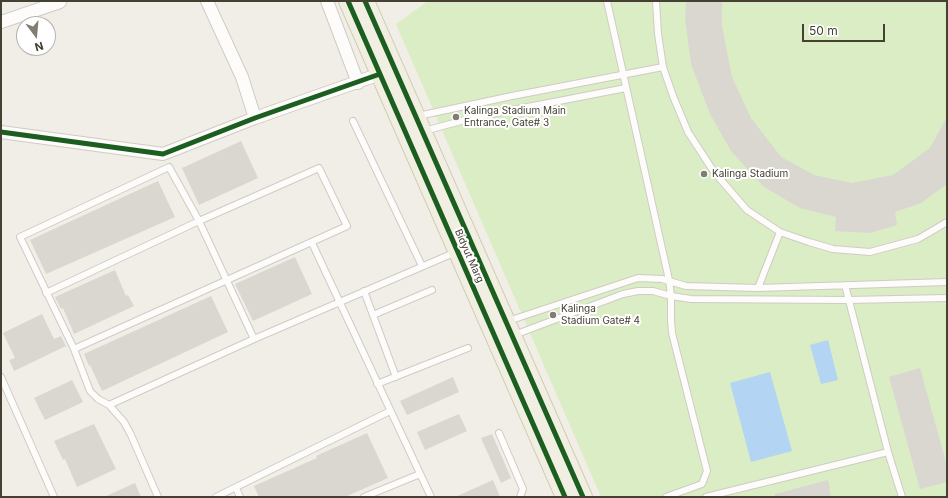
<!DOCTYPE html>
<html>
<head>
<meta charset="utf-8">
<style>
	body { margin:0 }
	#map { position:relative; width:948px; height:498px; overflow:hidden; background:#f0eee7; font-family:Inter,sans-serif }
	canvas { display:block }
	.frame { position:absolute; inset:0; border:2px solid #464033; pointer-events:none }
	.north { position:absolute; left:16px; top:16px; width:40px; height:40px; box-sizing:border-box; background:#fff; border:1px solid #b5b3ad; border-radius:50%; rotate:164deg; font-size:11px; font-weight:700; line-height:16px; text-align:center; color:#464033 }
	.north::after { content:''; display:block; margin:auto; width:14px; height:18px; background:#827d72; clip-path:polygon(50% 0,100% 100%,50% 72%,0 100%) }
	.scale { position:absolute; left:802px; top:24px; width:83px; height:18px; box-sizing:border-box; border:2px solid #464033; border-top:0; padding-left:5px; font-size:12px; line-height:14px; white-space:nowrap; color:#464033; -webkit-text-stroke:3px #fff; paint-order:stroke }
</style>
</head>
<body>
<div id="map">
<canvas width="948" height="498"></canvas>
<div class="frame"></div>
<div class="north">N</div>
<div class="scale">50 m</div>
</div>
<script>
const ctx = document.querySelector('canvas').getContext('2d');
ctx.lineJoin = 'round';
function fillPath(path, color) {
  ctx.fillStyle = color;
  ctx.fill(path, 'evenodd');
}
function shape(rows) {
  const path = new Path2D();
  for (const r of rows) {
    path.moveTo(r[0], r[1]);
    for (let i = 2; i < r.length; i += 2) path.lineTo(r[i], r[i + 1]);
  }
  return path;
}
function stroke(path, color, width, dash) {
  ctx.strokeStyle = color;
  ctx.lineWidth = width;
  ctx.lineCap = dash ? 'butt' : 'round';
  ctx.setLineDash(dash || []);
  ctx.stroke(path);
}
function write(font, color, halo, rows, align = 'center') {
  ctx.font = font + ' Inter,sans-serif';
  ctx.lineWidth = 4;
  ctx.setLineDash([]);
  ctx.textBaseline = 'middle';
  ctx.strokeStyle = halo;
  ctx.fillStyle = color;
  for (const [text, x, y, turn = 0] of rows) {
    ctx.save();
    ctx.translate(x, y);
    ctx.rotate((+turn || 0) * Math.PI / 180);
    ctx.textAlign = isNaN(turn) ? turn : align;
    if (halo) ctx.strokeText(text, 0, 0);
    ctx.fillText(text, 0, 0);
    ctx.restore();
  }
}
fillPath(shape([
	[428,1,947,1,947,497,601,497,396,24]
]), '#daedc4');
fillPath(shape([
	[828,340,838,380,821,384,810,345],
	[770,372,792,451,751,462,730,383]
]), '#b3d4f2');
fillPath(shape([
	[686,1,722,1,722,26,732,77,751,118,781,157,814,175,852,183,893,175,930,148,947,117,947,184,921,203,895,212,897,225,870,233,835,231,836,217,800,208,764,187,731,151,710,114,691,64,685,18],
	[241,141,258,178,199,205,182,168],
	[158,181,175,217,46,274,30,240],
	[295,257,312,294,253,321,235,284],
	[115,270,126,296,128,295,134,306,74,334,63,308,61,309,55,297],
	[211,296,228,332,102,391,90,365,89,366,84,354],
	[42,314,54,339,61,336,66,346,14,371,9,360,15,358,3,333],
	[920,368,947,466,947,482,920,489,889,377],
	[453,377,459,392,407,415,400,401],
	[72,380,83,402,45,420,34,398],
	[459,414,467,431,425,450,417,432],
	[94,424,116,469,77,487,65,459,63,460,54,441],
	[367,433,388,478,345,497,259,497,254,486,317,458,316,456],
	[492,434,511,478,501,483,481,438],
	[493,480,500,497,455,497],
	[828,480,831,497,775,497,775,494],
	[135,483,141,497,104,497]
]), '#d9d7d0');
const lane = shape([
	[607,1,669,280,671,296,671,320,672,333,707,471,702,484,666,497],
	[656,1,658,34,663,67,673,96,688,132,714,172,747,210,780,232,809,242,833,249,870,252,918,239,947,222],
	[418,116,512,96,663,67],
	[353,121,422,266],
	[424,131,476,117,626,88],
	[312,243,431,497],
	[845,285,888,452,902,497],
	[758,288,780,232],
	[364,291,396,377],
	[46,293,199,221,319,168,347,226,74,349],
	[373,315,432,290],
	[508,321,638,278,662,279,686,286,758,288,947,282],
	[514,335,623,294,638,291,653,291,671,296,691,299,848,300,947,298],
	[1,377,54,497],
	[377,384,468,348],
	[109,405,254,339,456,252],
	[499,433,523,489,520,497],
	[236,488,240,497],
	[158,497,131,435,124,422,109,405,98,399,90,391,74,349,20,237,169,167,199,221,254,339],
	[216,497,390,411],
	[364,497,420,474],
	[706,497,888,452]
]);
const street = shape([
	[207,1,242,77,255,118],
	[327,1,358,83],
	[1,22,60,2],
	[1,132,163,154,255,118,380,74]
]);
const primary = shape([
	[348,1,565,497],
	[365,1,583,497]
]);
stroke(lane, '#ceccc5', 8);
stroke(street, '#ceccc5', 14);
stroke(primary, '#d4ccb3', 20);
stroke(lane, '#fdfcfb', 6);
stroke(street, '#fdfcfb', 12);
stroke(primary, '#f1eee2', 18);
stroke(shape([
	[348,1,565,497],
	[365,1,583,497],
	[1,132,163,154,255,118,380,74]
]), '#1b5e20', 5);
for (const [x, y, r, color] of [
	[456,117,4,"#827d72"],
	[704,174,4,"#827d72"],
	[553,315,4,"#827d72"]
]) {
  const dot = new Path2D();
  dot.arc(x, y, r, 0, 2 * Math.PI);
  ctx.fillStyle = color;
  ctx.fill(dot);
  stroke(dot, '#fff', 1.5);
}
write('10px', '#464033', '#fff', [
	["Kalinga Stadium Main",464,111],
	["Entrance, Gate# 3",464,123],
	["Kalinga Stadium",712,174],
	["Kalinga",561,309],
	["Stadium Gate# 4",561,321]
], 'left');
write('10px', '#464033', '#fff', [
	["Bidyut Marg",469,256,66]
]);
</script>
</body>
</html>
